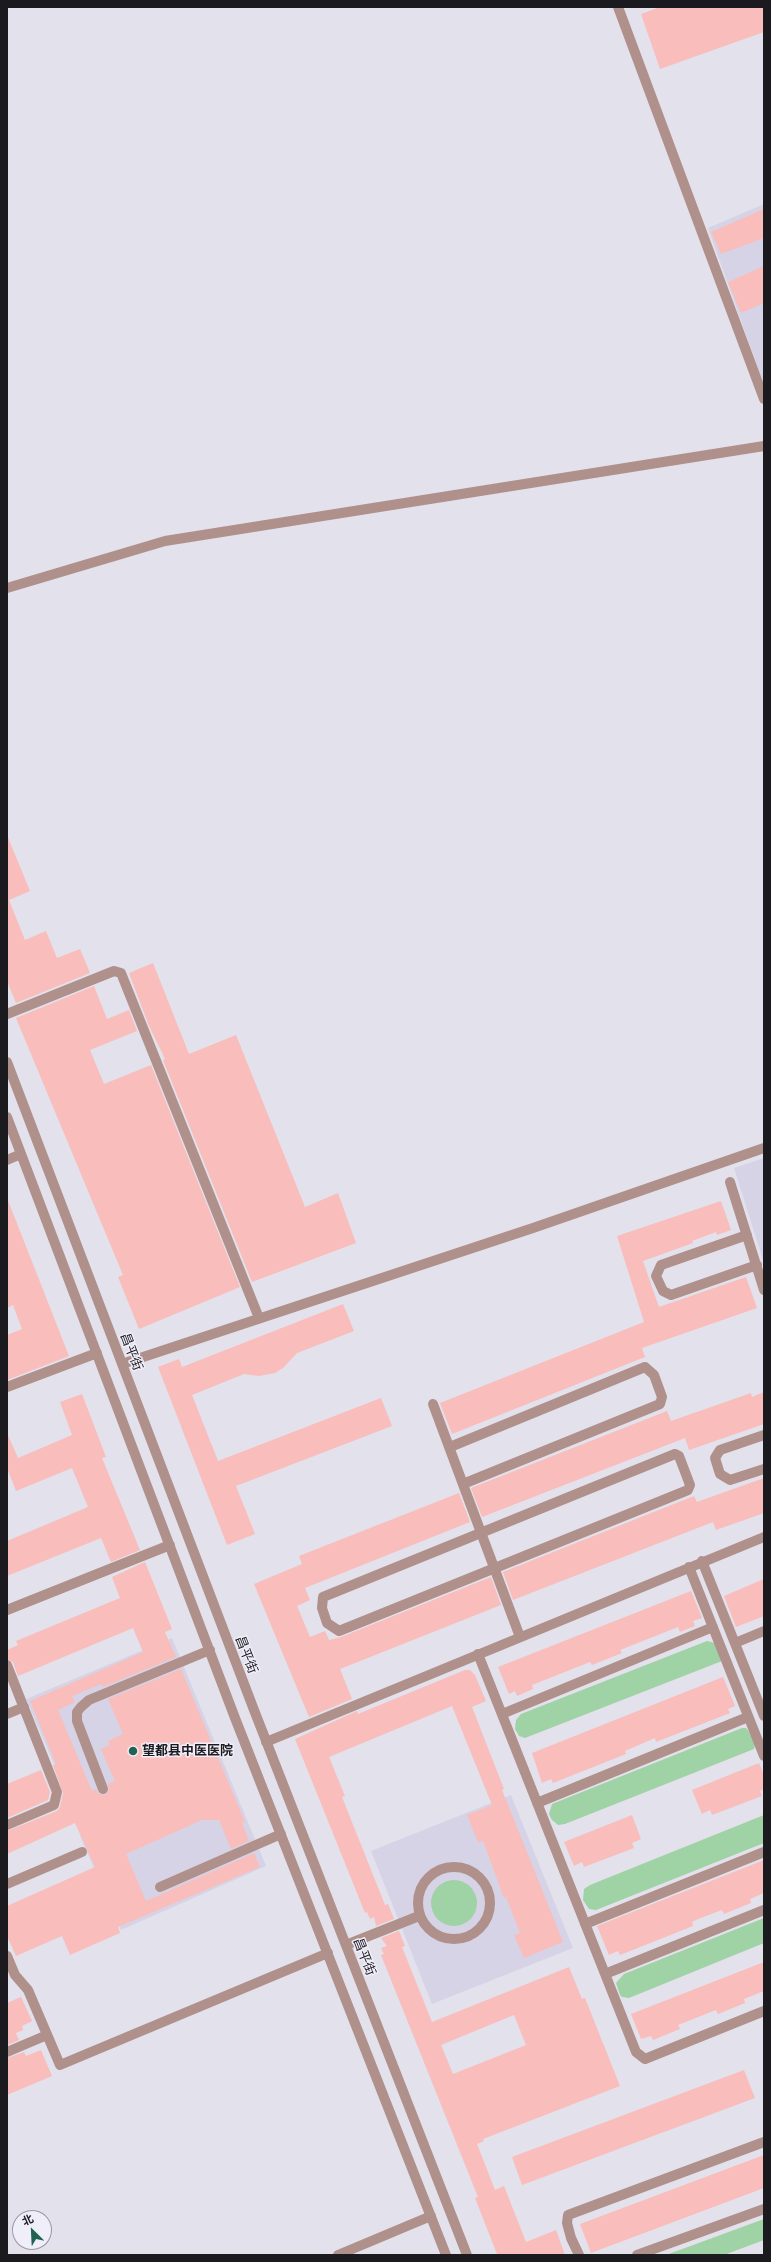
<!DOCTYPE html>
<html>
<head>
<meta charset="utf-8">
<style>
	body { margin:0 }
	#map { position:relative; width:771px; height:2262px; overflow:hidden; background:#e3e1ec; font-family:Manrope,"Noto Sans SC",sans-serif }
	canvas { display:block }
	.frame { position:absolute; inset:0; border:8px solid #1b1a1e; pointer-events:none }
	.north { position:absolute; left:12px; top:2210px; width:40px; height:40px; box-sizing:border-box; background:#f0eef9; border:1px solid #9b99a1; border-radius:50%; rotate:336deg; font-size:11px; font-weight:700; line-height:16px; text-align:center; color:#1b1a1e }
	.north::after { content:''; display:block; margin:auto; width:14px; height:18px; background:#216352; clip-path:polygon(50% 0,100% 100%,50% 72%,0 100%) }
</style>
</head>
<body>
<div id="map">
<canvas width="771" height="2262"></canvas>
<div class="frame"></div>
<div class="north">北</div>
</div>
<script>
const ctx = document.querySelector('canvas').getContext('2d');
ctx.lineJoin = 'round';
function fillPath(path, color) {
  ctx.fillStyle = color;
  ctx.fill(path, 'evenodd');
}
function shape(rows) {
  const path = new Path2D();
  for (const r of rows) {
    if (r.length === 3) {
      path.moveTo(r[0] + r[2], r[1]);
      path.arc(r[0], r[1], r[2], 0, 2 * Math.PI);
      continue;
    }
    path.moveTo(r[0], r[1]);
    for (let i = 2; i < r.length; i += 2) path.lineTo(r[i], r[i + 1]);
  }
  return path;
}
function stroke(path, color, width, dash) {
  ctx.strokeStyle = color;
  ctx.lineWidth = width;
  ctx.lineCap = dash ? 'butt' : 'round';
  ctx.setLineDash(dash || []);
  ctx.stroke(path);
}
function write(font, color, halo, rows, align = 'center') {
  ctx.font = font + ' Manrope,"Noto Sans SC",sans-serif';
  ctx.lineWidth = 3;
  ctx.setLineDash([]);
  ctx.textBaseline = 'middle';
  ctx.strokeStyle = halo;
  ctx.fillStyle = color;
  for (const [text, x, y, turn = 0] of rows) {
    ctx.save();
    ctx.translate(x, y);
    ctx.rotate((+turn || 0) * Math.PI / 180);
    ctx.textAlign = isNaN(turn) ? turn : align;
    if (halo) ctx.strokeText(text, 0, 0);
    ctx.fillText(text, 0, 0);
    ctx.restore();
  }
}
fillPath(shape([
	[764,204,764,385,708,228],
	[764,1158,764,1263,734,1168],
	[172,1638,266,1866,121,1930,80,1836,84,1834,26,1699],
	[511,1795,573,1948,432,2004,371,1851]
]), '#d6d3e6');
fillPath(shape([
	[707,1641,715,1643,722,1661,525,1738,519,1736,515,1729,516,1720,521,1714],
	[742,1728,746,1728,749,1732,755,1745,754,1749,565,1824,558,1825,552,1820,549,1814,552,1804],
	[764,1815,764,1843,596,1910,589,1909,583,1900,584,1889,590,1885],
	[454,1903,23],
	[764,1918,764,1943,629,1998,622,1997,620,1995,616,1983,624,1974],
	[764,2219,764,2240,724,2255,666,2255]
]), '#9fd2a4');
fillPath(shape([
	[660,7,764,7,764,32,660,69,641,14],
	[764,209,764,238,721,254,711,232],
	[764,266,764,303,741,313,728,282],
	[7,835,30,891,9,900,25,940,46,931,57,958,80,949,90,973,16,1003,7,981],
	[153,963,189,1054,236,1035,305,1207,338,1193,356,1243,252,1282,163,1060,165,1059,149,1026,129,973],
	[94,986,107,1019,129,1010,137,1031,90,1050,104,1084,151,1065,240,1287,139,1329,118,1277,123,1275,16,1018],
	[7,1198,69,1356,7,1380,7,1335,22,1329,13,1305,7,1308],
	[721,1201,731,1230,717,1235,716,1232,692,1241,693,1243,643,1261,659,1307,746,1277,757,1308,642,1348,645,1357,452,1434,440,1403,644,1322,617,1236],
	[343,1304,354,1331,297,1353,283,1368,275,1373,259,1376,244,1374,192,1395,218,1461,381,1398,392,1426,236,1486,255,1534,227,1545,158,1367,179,1359,182,1367],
	[764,1392,764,1424,689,1450,685,1438,482,1517,471,1488,667,1411,671,1421,751,1393,752,1397],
	[82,1394,106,1457,102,1458,140,1550,111,1562,101,1538,7,1576,7,1541,88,1507,72,1468,16,1491,7,1468,7,1433,18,1458,72,1435,60,1402],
	[764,1478,764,1513,716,1530,713,1522,513,1600,503,1572,694,1496,697,1502],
	[459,1493,470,1522,305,1588,310,1600,297,1606,310,1637,325,1631,329,1640,341,1637,491,1577,501,1605,340,1669,352,1699,309,1717,254,1584,302,1564,299,1556],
	[145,1562,172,1629,165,1632,176,1657,103,1687,102,1684,72,1696,75,1702,58,1710,92,1791,96,1789,99,1794,105,1795,109,1790,108,1784,115,1781,101,1749,110,1745,108,1741,123,1734,108,1699,181,1669,245,1822,242,1823,249,1841,231,1849,219,1820,202,1820,126,1854,146,1901,254,1853,260,1867,118,1927,120,1933,70,1955,62,1936,16,1956,7,1936,7,1906,95,1867,75,1823,7,1854,7,1831,57,1811,60,1807,63,1793,53,1765,56,1764,30,1701,143,1652,133,1628,18,1676,13,1662,7,1659,7,1650,18,1645,16,1641,120,1598,112,1577],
	[764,1579,764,1616,736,1627,724,1596],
	[691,1591,702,1618,693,1621,695,1626,680,1632,678,1627,620,1650,622,1653,592,1665,590,1662,532,1685,533,1689,517,1696,515,1691,509,1694,498,1667],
	[465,1670,470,1670,475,1675,486,1701,472,1707,504,1789,502,1790,563,1942,524,1958,514,1935,520,1933,506,1897,504,1898,483,1841,478,1842,467,1815,492,1805,452,1706,329,1757,345,1796,342,1797,385,1905,388,1904,394,1919,376,1926,374,1917,370,1919,367,1912,365,1913,295,1739,357,1711,358,1714],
	[723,1677,735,1706,728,1709,730,1713,656,1742,655,1738,625,1751,626,1754,553,1783,551,1779,542,1783,532,1753],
	[759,1763,764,1775,764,1789,760,1791,762,1796,712,1815,710,1810,702,1814,692,1790],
	[41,1770,50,1792,48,1800,7,1818,7,1784],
	[632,1815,641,1839,632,1843,634,1848,584,1867,582,1862,574,1866,564,1842],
	[764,1860,764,1893,750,1899,751,1903,724,1914,722,1910,698,1919,692,1922,693,1926,620,1955,618,1951,609,1955,597,1926],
	[399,1931,405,1946,402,1947,432,2022,569,1967,582,1999,585,1998,620,2086,483,2139,484,2141,477,2144,495,2190,504,2186,526,2242,556,2230,565,2255,496,2255,497,2254,475,2198,478,2197,381,1955,384,1954,381,1948,387,1946,381,1938],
	[514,2015,526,2045,453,2074,441,2045],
	[764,1962,764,1991,744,1999,745,2003,718,2014,716,2010,678,2025,680,2029,653,2040,651,2036,641,2039,631,2014],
	[21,1997,32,2021,22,2026,23,2030,16,2033,19,2040,7,2045,7,2003],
	[41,2050,52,2076,7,2095,7,2058,24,2052,26,2056],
	[744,2070,755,2098,522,2185,512,2157],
	[764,2155,764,2188,591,2253,580,2224]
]), '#f9bdbb');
stroke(shape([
	[618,7,764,399],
	[7,588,165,541,764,446],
	[7,1014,114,971,121,973,259,1318],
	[7,1062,254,1710,467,2255],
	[7,1117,235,1718,446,2255],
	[7,1160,21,1154],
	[730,1182,764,1290],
	[747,1235,661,1265,656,1276,663,1291,671,1295,757,1265],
	[122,1364,533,1228,764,1148],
	[7,1387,97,1353],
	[433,1404,520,1637],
	[764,1435,720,1450,715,1458,720,1474,730,1480,764,1469],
	[450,1447,645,1367,654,1375,662,1397,660,1404,463,1484],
	[675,1454,679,1456,690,1485,688,1490,339,1631,327,1623,322,1608,323,1597,675,1454],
	[702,1561,764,1716],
	[689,1567,764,1756],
	[7,1610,170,1545],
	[735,1643,764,1631],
	[478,1654,636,2052,645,2059,764,2011],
	[7,1665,57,1792,54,1805,7,1825],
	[7,1714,24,1707],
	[502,1714,713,1627],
	[266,1742,764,1537],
	[103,1789,77,1721,77,1712,81,1707,89,1700,210,1650],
	[537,1803,748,1717],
	[454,1903,36],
	[7,1884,82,1852],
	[160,1887,281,1834],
	[585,1924,764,1852],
	[346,1945,419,1916],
	[7,1956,15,1975,28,1990,60,2065,328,1953],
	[605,1974,764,1910],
	[7,2052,47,2035],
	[338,2255,431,2216],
	[579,2255,571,2238,567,2223,568,2215,764,2142],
	[637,2255,764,2209]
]), '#af908b', 10);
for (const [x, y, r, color] of [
	[133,1751,5,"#216352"]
]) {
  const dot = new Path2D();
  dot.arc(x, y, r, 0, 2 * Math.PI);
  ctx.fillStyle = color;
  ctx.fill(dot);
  stroke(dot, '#f0eef9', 1.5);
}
write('13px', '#1b1a1e', '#f0eef9', [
	["昌平街",131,1352,69],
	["昌平街",246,1655,69],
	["昌平街",364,1957,69]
]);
write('bold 13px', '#1b1a1e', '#f0eef9', [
	["望都县中医医院",142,1751]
], 'left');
</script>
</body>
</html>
